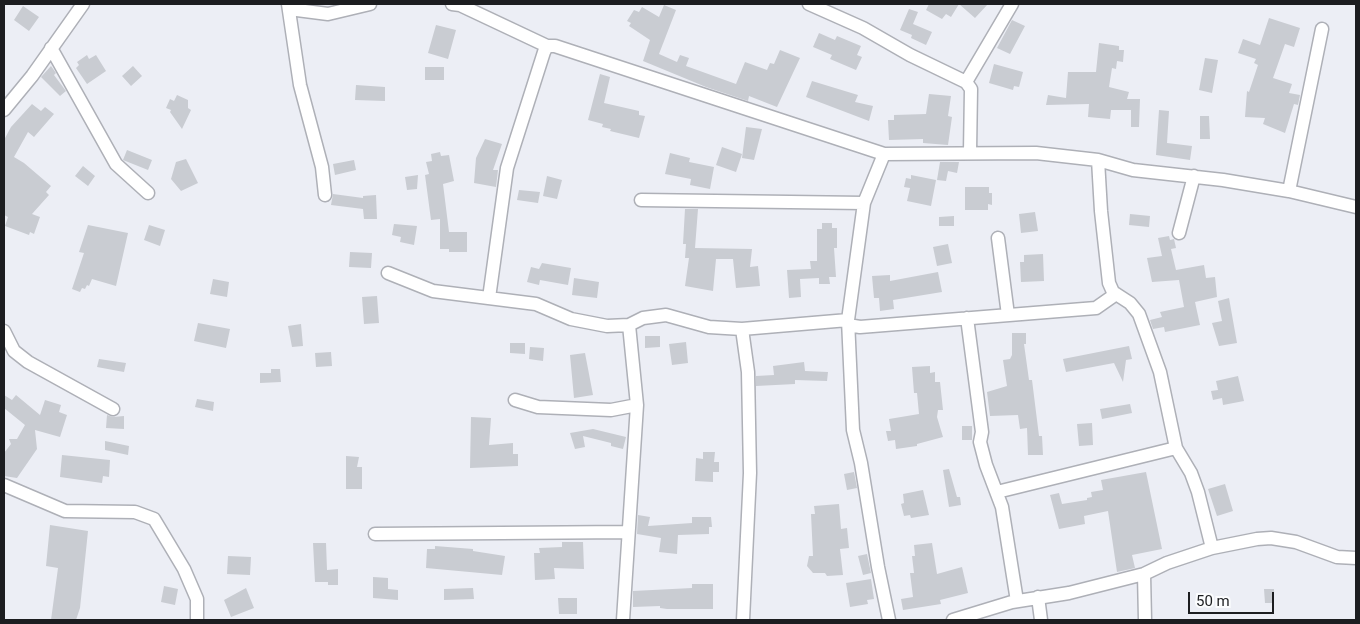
<!DOCTYPE html>
<html>
<head>
<meta charset="utf-8">
<style>
	body { margin:0 }
	#map { position:relative; width:1360px; height:624px; overflow:hidden; background:#eceef5; font-family:Roboto,sans-serif }
	canvas { display:block }
	.frame { position:absolute; inset:0; border:5px solid #1c1d20; pointer-events:none }
	.scale { position:absolute; left:1188px; top:592px; width:86px; height:22px; box-sizing:border-box; border:2px solid #1c1d20; border-top:0; padding-left:6px; font-size:15px; line-height:18px; white-space:nowrap; color:#1c1d20; -webkit-text-stroke:4px #fbfcfe; paint-order:stroke }
</style>
</head>
<body>
<div id="map">
<canvas width="1360" height="624"></canvas>
<div class="frame"></div>
<div class="scale">50 m</div>
</div>
<script>
const ctx = document.querySelector('canvas').getContext('2d');
ctx.lineJoin = 'round';
function fillPath(path, color) {
  ctx.fillStyle = color;
  ctx.fill(path, 'evenodd');
}
function shape(rows) {
  const path = new Path2D();
  for (const r of rows) {
    path.moveTo(r[0], r[1]);
    for (let i = 2; i < r.length; i += 2) path.lineTo(r[i], r[i + 1]);
  }
  return path;
}
function stroke(path, color, width, dash) {
  ctx.strokeStyle = color;
  ctx.lineWidth = width;
  ctx.lineCap = dash ? 'butt' : 'round';
  ctx.setLineDash(dash || []);
  ctx.stroke(path);
}
fillPath(shape([
	[929,4,988,4,975,18,959,4,951,17,946,14,942,19,926,10],
	[664,5,676,10,659,54,677,62,680,55,689,58,686,66,736,84,745,62,767,70,770,63,774,64,780,50,800,58,777,107,749,96,748,101,706,87,643,61,650,40,629,26,631,23,627,21,634,10,639,12,642,7,659,17],
	[23,6,39,17,29,31,14,20],
	[909,9,918,12,913,24,932,32,926,45,911,38,912,35,900,30],
	[1269,18,1300,28,1294,47,1285,44,1273,78,1292,84,1289,93,1300,95,1298,105,1294,104,1285,133,1263,124,1265,118,1245,117,1247,91,1249,92,1258,65,1254,63,1256,59,1238,53,1243,39,1260,45],
	[1012,20,1025,26,1010,54,997,48],
	[436,25,456,30,448,59,428,53],
	[819,33,835,40,837,36,861,46,857,55,862,57,856,70,830,59,832,55,813,47],
	[1099,43,1119,46,1119,50,1124,50,1123,62,1117,61,1116,69,1112,68,1109,87,1129,92,1127,99,1140,99,1139,127,1131,127,1131,110,1111,110,1110,119,1088,117,1089,104,1046,105,1048,95,1066,98,1068,72,1096,72],
	[87,55,89,59,96,55,106,71,87,84,76,68,79,65,77,62],
	[1205,58,1218,60,1212,93,1199,90],
	[994,64,1023,72,1019,87,1014,86,1013,90,989,83],
	[51,66,56,73,54,75,66,91,60,96,41,77],
	[133,66,142,76,131,86,122,76],
	[425,67,444,67,444,80,425,80],
	[600,74,610,77,604,103,639,111,639,115,645,116,639,138,610,131,611,129,602,127,603,124,588,120],
	[812,81,858,95,855,102,873,106,869,121,806,97],
	[356,85,385,87,385,101,355,100],
	[929,94,951,96,948,116,952,117,948,145,923,143,923,139,889,140,888,120,894,120,894,115,926,114],
	[177,95,188,100,188,108,191,110,182,129,170,112,171,110,166,108,170,99,174,101],
	[32,104,41,111,45,107,54,114,34,137,28,132,14,157,24,163,51,186,46,192,49,195,32,214,40,217,34,234,30,232,29,235,5,226,8,217,4,215,4,140,11,127],
	[1159,110,1169,111,1167,143,1192,146,1190,160,1156,155],
	[1200,116,1209,116,1210,139,1200,139],
	[746,127,762,129,754,160,742,158],
	[485,139,502,144,493,170,498,170,496,187,474,183,476,158],
	[722,147,742,154,736,172,716,165],
	[127,150,152,160,148,170,123,160],
	[440,152,441,156,449,155,454,181,443,184,449,232,467,232,467,252,449,252,449,249,440,249,440,219,431,220,425,175,429,174,426,162,432,161,431,154],
	[670,153,690,158,689,162,714,167,710,189,690,185,691,179,665,174],
	[186,159,198,183,181,191,171,179,176,162],
	[354,160,356,170,335,175,333,164],
	[940,162,959,162,957,173,948,171,946,181,937,180],
	[83,166,95,176,88,186,75,176],
	[418,175,417,189,407,190,405,177],
	[911,175,936,180,931,206,907,201,910,188,904,187,906,178,911,179],
	[547,176,562,180,557,199,543,196],
	[965,187,989,187,989,193,992,193,992,205,988,204,988,210,965,210],
	[519,190,540,192,538,203,517,200],
	[333,194,363,198,363,196,376,195,377,219,364,219,363,209,331,205],
	[685,209,698,209,695,248,752,249,750,267,758,266,760,286,736,288,733,259,716,259,713,291,685,286,689,258,685,258,686,244,683,244],
	[1035,212,1038,231,1021,233,1019,214],
	[1130,214,1150,216,1149,227,1129,225],
	[954,216,954,226,939,226,939,217],
	[822,223,832,223,832,228,837,228,837,248,834,248,836,277,829,277,830,284,819,284,819,278,800,279,801,297,789,298,787,270,811,269,810,261,817,261,817,229,822,229],
	[394,224,417,226,414,245,400,242,401,237,392,235],
	[88,225,128,233,116,286,92,279,89,286,87,285,85,289,82,288,80,292,72,289,84,253,79,252],
	[149,225,165,230,160,246,144,240],
	[1169,236,1170,240,1174,239,1176,248,1171,249,1176,270,1204,265,1206,278,1215,277,1217,297,1195,302,1200,325,1165,332,1164,327,1153,329,1150,320,1162,317,1160,312,1184,307,1179,280,1152,282,1147,258,1162,256,1158,238],
	[948,244,952,263,937,266,933,247],
	[350,252,372,253,371,268,349,267],
	[1043,254,1044,281,1021,282,1020,262,1024,262,1024,255],
	[542,263,571,268,568,285,540,280,539,285,527,282,531,267,539,269],
	[938,272,942,292,893,300,894,309,880,311,879,298,874,298,872,276,890,275,890,281],
	[574,278,599,282,597,298,572,295],
	[213,279,229,282,227,297,210,294],
	[377,296,379,323,364,324,362,297],
	[1229,298,1237,343,1219,346,1212,323,1222,321,1218,301],
	[198,323,230,329,226,348,194,341],
	[301,324,303,346,292,347,288,326],
	[1012,333,1026,333,1026,344,1024,344,1029,380,1032,380,1039,436,1042,436,1043,455,1028,455,1027,428,1020,429,1018,415,990,416,987,392,1007,386,1003,360,1010,359,1012,355],
	[645,336,660,336,660,347,645,348],
	[686,342,688,363,672,365,669,344],
	[510,343,525,343,525,354,510,353],
	[1129,346,1132,359,1126,360,1123,382,1114,363,1066,372,1063,359],
	[530,347,544,348,543,361,529,359],
	[331,352,332,366,316,367,315,353],
	[585,353,593,395,574,398,570,355],
	[99,359,126,363,124,372,97,367],
	[804,362,805,371,828,372,827,381,795,380,795,384,756,386,756,376,774,375,773,366],
	[930,366,930,373,935,372,935,382,940,382,943,410,938,410,937,417,943,437,917,444,917,446,896,449,895,440,888,441,886,431,891,431,889,419,919,414,917,393,914,393,912,367],
	[271,369,280,369,281,382,260,383,260,373,271,373],
	[1238,376,1244,401,1223,405,1222,398,1213,400,1211,391,1218,390,1216,381],
	[4,395,12,400,16,395,40,415,45,400,61,405,59,412,67,415,60,437,35,430,37,449,17,478,4,476,4,453,11,444,9,439,17,439,25,425,4,408],
	[197,399,214,402,213,411,195,407],
	[1130,404,1132,413,1102,419,1100,409],
	[107,415,113,417,124,416,124,429,106,428],
	[471,417,491,418,489,445,513,443,513,454,518,454,518,466,470,468],
	[1092,423,1093,445,1079,446,1077,424],
	[962,426,972,426,972,440,962,440],
	[593,429,626,437,623,449,611,446,611,443,583,436,585,447,575,449,570,433],
	[105,441,129,446,128,455,105,450],
	[703,452,715,452,714,462,719,462,719,472,713,472,713,482,695,481,696,458,703,459],
	[62,455,110,460,109,477,103,476,102,483,60,477],
	[346,456,359,457,357,467,362,467,362,489,346,489],
	[949,469,957,497,960,497,961,505,949,507,943,470],
	[854,472,857,488,847,490,844,474],
	[1146,472,1162,549,1132,555,1135,568,1117,572,1108,511,1084,516,1085,524,1059,529,1050,495,1059,493,1062,504,1087,500,1087,498,1092,497,1091,492,1103,490,1101,480],
	[1225,484,1233,511,1217,516,1208,489],
	[923,490,929,515,911,518,910,515,904,516,901,504,904,503,903,494],
	[839,504,841,529,847,528,849,548,840,549,843,575,827,576,825,573,813,573,807,566,809,556,813,556,811,514,815,514,814,506],
	[638,515,650,517,648,526,692,523,692,517,711,517,712,527,709,527,709,534,678,535,677,554,659,552,661,538,637,534],
	[50,525,88,531,80,608,76,620,51,620,58,568,46,566],
	[562,542,583,542,584,569,554,568,555,579,535,580,534,553,540,553,539,548,562,547],
	[313,543,326,543,327,570,338,569,338,585,328,585,328,582,315,582],
	[932,543,937,574,962,567,968,593,940,600,941,604,903,610,901,599,913,597,910,573,914,573,912,556,915,556,914,545],
	[435,546,473,549,473,551,505,556,502,575,426,568,427,549,435,549],
	[867,554,871,573,863,575,858,556],
	[228,556,251,557,250,575,227,574],
	[373,577,388,578,388,589,398,590,398,600,373,598],
	[871,579,874,599,867,600,868,604,850,607,846,583],
	[692,584,713,584,713,609,667,609,660,608,660,606,633,607,633,591,692,588],
	[164,586,178,589,175,605,161,602],
	[246,588,254,608,231,617,224,600],
	[473,588,474,599,444,600,444,589],
	[1264,589,1274,589,1274,603,1265,603],
	[558,598,577,598,577,614,559,614]
]), '#c9ccd2');
const minor = shape([
	[288,4,300,85,322,167,325,195],
	[452,4,460,5,547,46],
	[809,4,863,28,910,55,966,82,971,89,970,152],
	[289,9,328,14,370,4],
	[51,48,116,164,148,193],
	[966,82,1012,4],
	[4,110,32,76,83,4],
	[1098,160,1101,211,1109,283,1113,292,1130,303,1139,314,1160,372,1176,448,1191,473,1198,492,1212,548],
	[1289,191,1322,29],
	[641,200,864,203],
	[1179,233,1194,176],
	[998,238,1008,315],
	[388,273,433,291,536,304,571,319,607,326,629,325,643,318,666,315,709,327,742,329,848,320],
	[489,298,507,168,544,52,547,46,555,46,884,154],
	[967,318,982,432,980,442,986,465,1002,507,1017,601],
	[848,325,860,327,1096,308,1116,294],
	[742,329,748,372,750,473,743,620],
	[4,331,14,351,28,362,113,409],
	[515,400,538,407,611,410,637,405],
	[4,485,65,511,135,512,154,519,184,569,197,599,197,620],
	[997,492,1176,448],
	[375,534,628,532],
	[1144,574,1145,620],
	[1038,597,1041,620],
	[623,620,637,405,629,325],
	[889,620,878,567,861,463,853,430,848,320,864,203,884,154,1036,153,1098,160,1133,170,1223,180,1289,191,1356,207],
	[953,620,1012,602,1069,593,1144,574,1167,563,1212,548,1257,539,1271,538,1296,542,1337,557,1356,558]
]);
stroke(minor, '#aeb0b7', 15);
stroke(minor, '#fff', 12);
</script>
</body>
</html>
